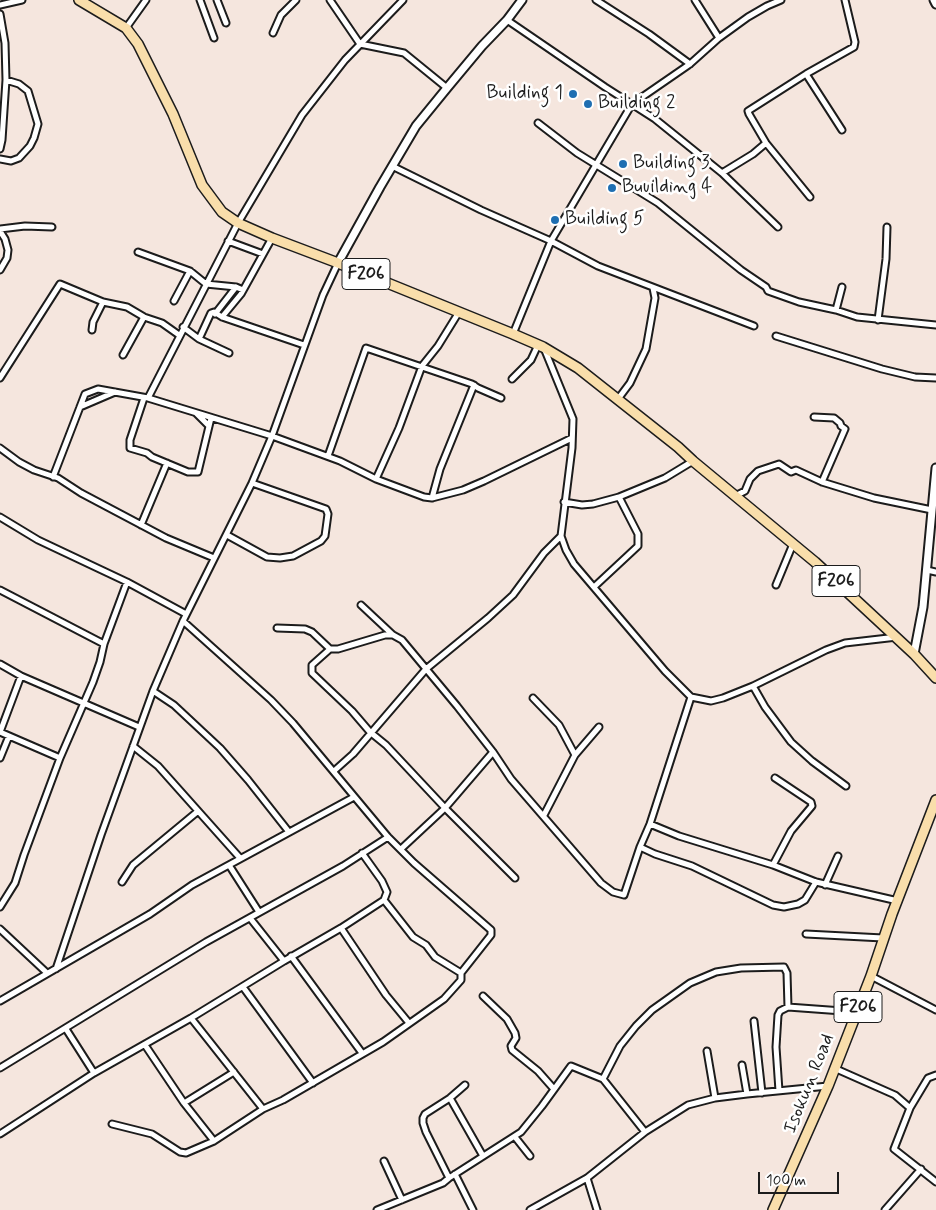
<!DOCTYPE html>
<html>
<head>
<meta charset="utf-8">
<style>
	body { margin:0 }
	#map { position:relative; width:936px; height:1210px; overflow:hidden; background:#f5e6de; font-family:Mynerve,sans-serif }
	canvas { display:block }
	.scale { position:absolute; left:758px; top:1172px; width:81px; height:22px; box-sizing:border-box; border:2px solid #1c1c1c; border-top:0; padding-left:6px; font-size:15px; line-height:18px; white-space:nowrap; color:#1c1c1c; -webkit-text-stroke:4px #fff; paint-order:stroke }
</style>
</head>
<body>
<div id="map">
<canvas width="936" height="1210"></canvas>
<div class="scale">100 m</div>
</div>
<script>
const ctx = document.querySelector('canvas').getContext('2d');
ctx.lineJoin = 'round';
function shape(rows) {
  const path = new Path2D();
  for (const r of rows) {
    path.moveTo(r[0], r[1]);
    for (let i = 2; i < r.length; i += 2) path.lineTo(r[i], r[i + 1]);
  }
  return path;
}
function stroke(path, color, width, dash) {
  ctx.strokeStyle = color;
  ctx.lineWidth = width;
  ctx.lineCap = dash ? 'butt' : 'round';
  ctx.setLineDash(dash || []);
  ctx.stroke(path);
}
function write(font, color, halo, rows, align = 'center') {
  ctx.font = font + ' Mynerve,sans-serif';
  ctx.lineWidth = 5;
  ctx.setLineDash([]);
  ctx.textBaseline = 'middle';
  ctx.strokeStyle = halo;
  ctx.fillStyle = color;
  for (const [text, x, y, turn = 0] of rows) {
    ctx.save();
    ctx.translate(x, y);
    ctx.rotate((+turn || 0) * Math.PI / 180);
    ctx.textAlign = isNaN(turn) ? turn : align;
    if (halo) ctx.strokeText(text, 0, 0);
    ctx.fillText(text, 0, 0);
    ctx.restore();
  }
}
const minor = shape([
	[200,0,214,38],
	[217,0,226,23],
	[330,0,360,44,404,53,447,88],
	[596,0,649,34,690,64],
	[695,0,719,38],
	[0,5,22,0],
	[0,14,5,43,6,80,2,140,0,149],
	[507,20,605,87,655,119,722,173,778,227],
	[126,28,146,0],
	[273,33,281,15,296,0],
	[806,74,842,130],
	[538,123,577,153,658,203,741,270,766,287,768,291,799,302,836,310,857,317,936,325],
	[0,159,11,161,19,158,30,146,34,138,38,124,28,91,19,84,6,80],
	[392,166,481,210,551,241,598,266,754,326],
	[722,173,753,154,766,143],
	[810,197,766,143,749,114,748,111,806,74,854,47,855,42,845,0],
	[0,229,25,226,52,227],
	[0,231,5,239,8,250,7,258,0,270],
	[228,241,263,254],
	[138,252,190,271,206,284,236,287,243,290],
	[174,301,190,271],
	[836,310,842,287],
	[215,314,236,287],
	[222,317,241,294,272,238],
	[878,320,886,259,887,227],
	[183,327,199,339,229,353],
	[92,330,93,322,103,302],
	[513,334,551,241,632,104,690,64,719,38,748,17,767,6,781,0],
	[776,336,882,369,915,377,936,378],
	[199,339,211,313,214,312,222,317,304,345],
	[544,348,573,419,572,448,561,536,566,550,574,564,665,671,691,697,711,701,723,698,753,686,826,650,845,643,897,637],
	[123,355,144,317],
	[0,378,60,284,103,302,127,307,144,317,162,323,179,335],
	[512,379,531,360,538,345],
	[144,398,130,440,130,448,147,453,152,457,188,472,198,472,211,418],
	[148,398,238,223,302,115,345,60,403,0],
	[618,399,630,383,646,349,655,298,653,288],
	[80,407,115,392],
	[196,413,209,426],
	[814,417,834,418,840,423,841,426,845,429,822,482],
	[0,448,19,462,34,470,58,478,81,493,166,538,214,558],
	[328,456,366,348,472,384,478,388,501,398],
	[53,477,85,394,98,389,148,398,272,436,340,461,376,479,424,497,432,498,463,490,484,481,572,438],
	[376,479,399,428,422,366,438,346,459,312],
	[737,497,739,494,745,491,750,479,758,471,779,464,791,472,796,470,822,482,874,498,932,510],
	[432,498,440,469,474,385],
	[564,502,582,505,593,504,619,497,665,478,693,461],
	[0,517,38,540,127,582,186,614],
	[141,525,167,463],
	[227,535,267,557,280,558,293,556,321,541,325,536,328,514,326,509,252,483],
	[927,570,936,572],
	[776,585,793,544],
	[594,587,638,546,638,534,619,497],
	[0,590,104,644],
	[361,605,393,635,402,640,457,706,493,752,511,779,601,883,613,892,624,895,640,847,650,824,691,697],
	[277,628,305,629,312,632,330,649,338,649,385,635,393,635],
	[330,649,312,665,312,673,352,711,370,732,386,745,445,808,515,878],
	[0,664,21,676,139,727],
	[753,686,765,707,791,742,812,761,846,786],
	[153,691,174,705,220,748,248,780,289,832],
	[533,698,559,725,575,755],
	[0,732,60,758],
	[0,732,21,676],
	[133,746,158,766,240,858],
	[0,758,9,736],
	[334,771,353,754,426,669,488,618,513,595,544,553,561,536],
	[544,815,575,755,599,727],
	[650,824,679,836,773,865,816,882,898,901],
	[640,847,655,854,692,866,773,905,784,907,798,904,805,900,816,882],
	[401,849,445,808,493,752],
	[229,865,259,912],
	[773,865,791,831,812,806,811,802,775,778],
	[122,882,133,865,197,812],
	[825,885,838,856],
	[384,900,413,937,426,945,435,957,461,973],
	[0,907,15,883,24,855,60,758,93,682,100,662,104,644,127,582],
	[250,918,284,961],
	[341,928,386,995,409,1023],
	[0,929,47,973],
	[806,934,883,938],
	[291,956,362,1053],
	[56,969,101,835,153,691,183,621,252,483,272,436,323,295,338,263],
	[871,976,936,1010],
	[243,987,313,1083],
	[483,996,507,1019,515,1033,516,1038,511,1046,512,1050,538,1071,553,1088],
	[0,1001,150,914,192,885,354,797],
	[191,1018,263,1109],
	[754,1021,762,1093],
	[66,1029,94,1073],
	[145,1045,184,1103,214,1141],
	[707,1051,715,1098],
	[742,1065,747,1094],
	[0,1068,206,942,343,866,388,837],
	[834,1068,895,1095,910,1108,928,1078,936,1075],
	[603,1079,620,1046,636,1026,652,1010,690,983,716,972,741,968,784,967,787,973,788,1007],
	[779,1091,776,1047,778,1015,780,1011,788,1007,856,1012],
	[450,1098,483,1156],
	[184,1103,234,1072],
	[910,1108,894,1149,936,1182],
	[112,1124,152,1134,180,1152,186,1153,214,1141,263,1109,283,1100,383,1042,444,999,461,980,461,973,491,935,491,930,414,863,388,837,293,723,271,700,183,621],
	[0,1134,94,1073,191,1018,284,961,341,928,384,900,387,892,382,881,362,853],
	[515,1137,530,1156],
	[384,1161,402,1200],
	[455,1174,473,1210],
	[449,1178,426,1132,423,1123,423,1118,425,1114,450,1098,465,1085],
	[587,1178,597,1210],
	[377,1210,443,1183,449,1178,521,1132,542,1106,571,1066,603,1079,645,1132],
	[530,1210,587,1178,645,1132,688,1105,715,1098,747,1094,828,1086],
	[885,1210,921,1169]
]);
const tertiary = shape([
	[934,0,936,4],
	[338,263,380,187,416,126,447,88,482,46,507,20,522,0],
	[914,654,923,607,936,468]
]);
const primary = shape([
	[79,0,126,28,138,44,173,114,202,185,222,212,238,223,272,238,338,263,513,334,543,347,578,368,678,447,693,461,815,562,914,654,936,678],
	[773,1210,828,1086,871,976,892,914,936,800]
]);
stroke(minor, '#1c1c1c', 9);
stroke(tertiary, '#1c1c1c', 11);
stroke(primary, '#1c1c1c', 12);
stroke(minor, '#fff', 5);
stroke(tertiary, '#fff', 7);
stroke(primary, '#f9deab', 9);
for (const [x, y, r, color] of [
	[573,94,5,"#1f6fb2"],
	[588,104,5,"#1f6fb2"],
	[623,164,5,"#1f6fb2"],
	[612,188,5,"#1f6fb2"],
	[555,220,5,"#1f6fb2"]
]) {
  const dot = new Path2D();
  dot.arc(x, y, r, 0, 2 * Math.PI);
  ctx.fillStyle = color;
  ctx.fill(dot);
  stroke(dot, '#fff', 2);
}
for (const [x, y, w] of [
	[366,274,48],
	[836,581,48],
	[858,1007,48]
]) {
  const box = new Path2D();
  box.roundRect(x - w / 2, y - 15.5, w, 31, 4);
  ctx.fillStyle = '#fff';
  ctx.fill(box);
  stroke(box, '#1c1c1c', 1);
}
write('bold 18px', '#1c1c1c', null, [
	["F206",366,274],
	["F206",836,581],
	["F206",858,1007]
]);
write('19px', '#1c1c1c', '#fff', [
	["Building 1",563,94,"right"],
	["Building 2",598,104],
	["Building 3",633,164],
	["Buuilding 4",622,188],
	["Building 5",565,220]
], 'left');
write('19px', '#1c1c1c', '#fff', [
	["Isokun Road",810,1084,-68]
]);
</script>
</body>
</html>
